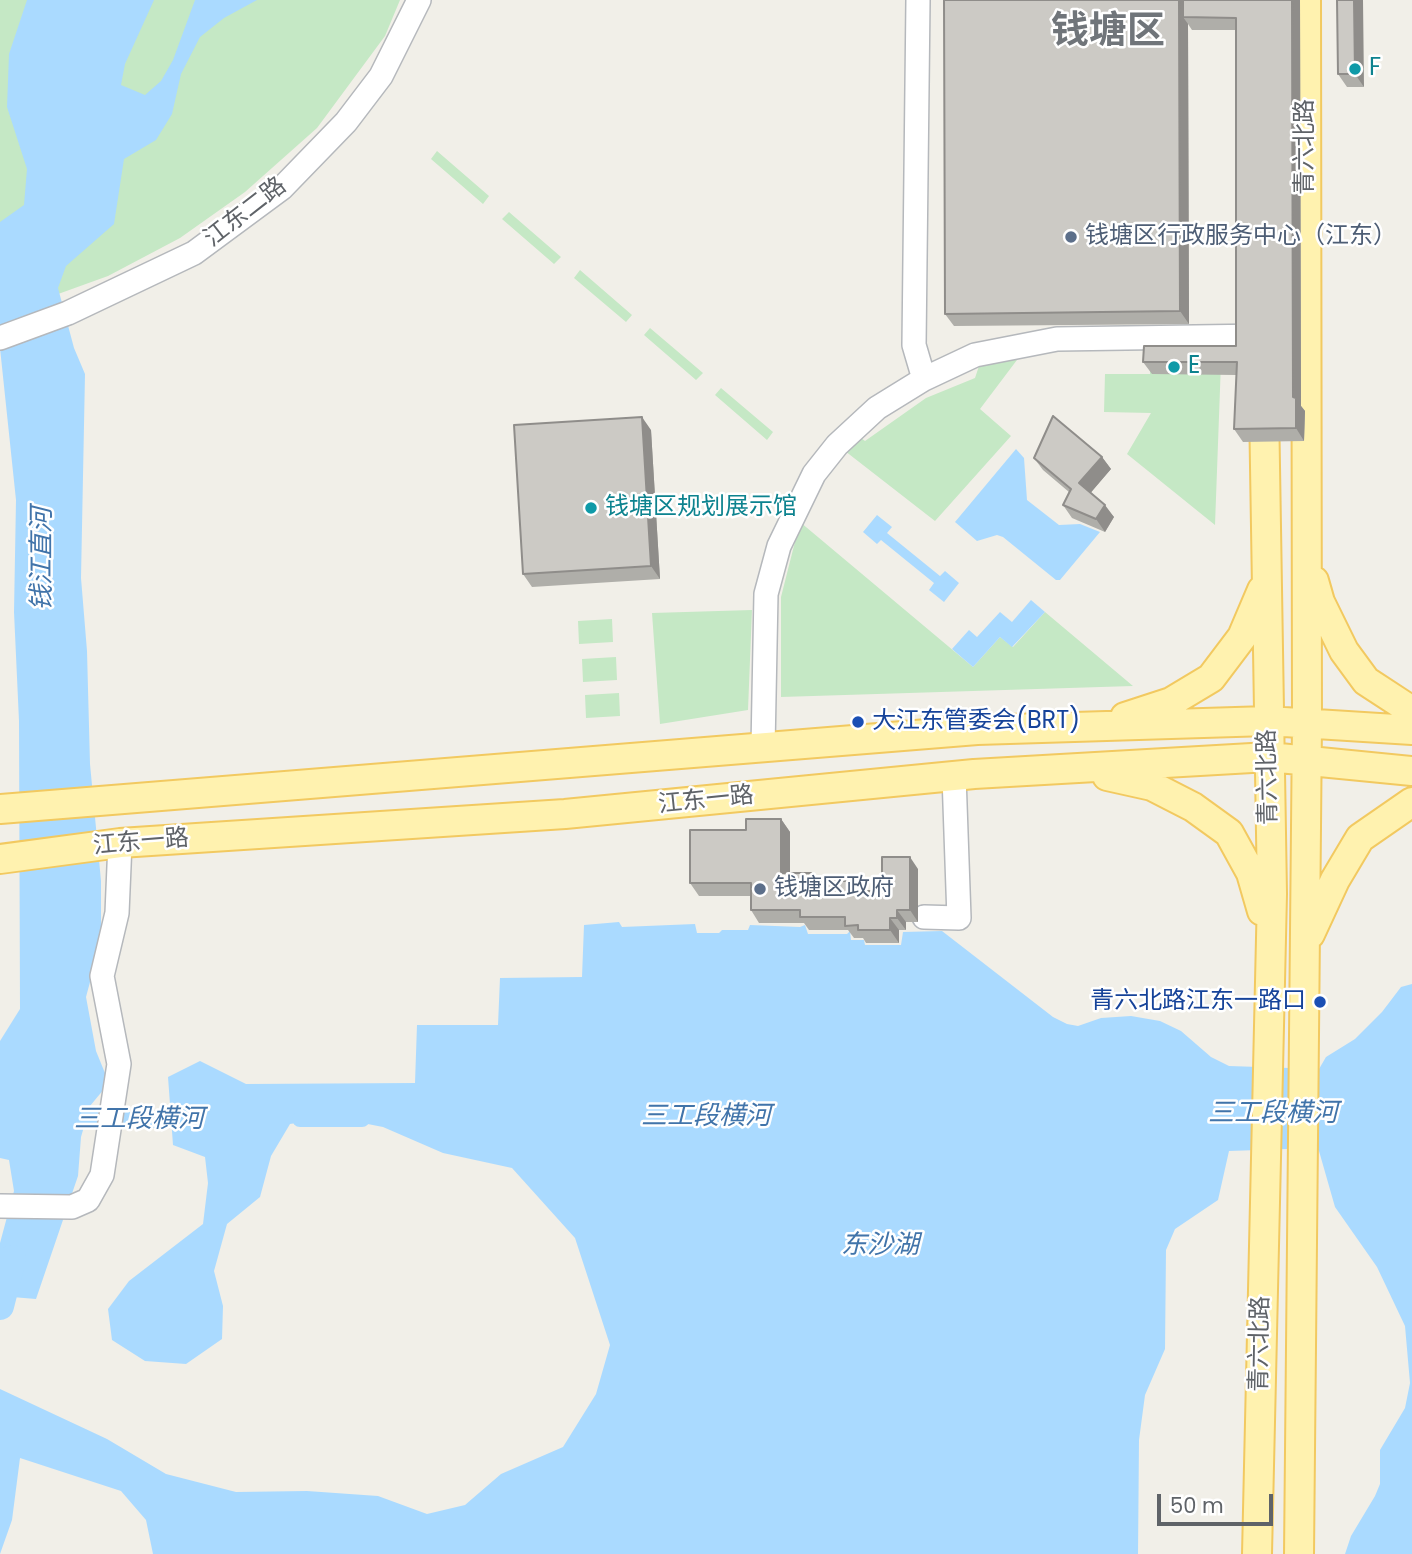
<!DOCTYPE html>
<html>
<head>
<meta charset="utf-8">
<style>
	body { margin:0 }
	#map { position:relative; width:1412px; height:1554px; overflow:hidden; background:#f1efe8; font-family:Poppins,sans-serif }
	canvas { display:block }
	.scale { position:absolute; left:1157px; top:1494px; width:116px; height:32px; box-sizing:border-box; border:4px solid #5f6368; border-top:0; padding-left:9px; font-size:21px; line-height:24px; white-space:nowrap; color:#5f6368; -webkit-text-stroke:5px #fff; paint-order:stroke }
</style>
</head>
<body>
<div id="map">
<canvas width="1412" height="1554"></canvas>
<div class="scale">50 m</div>
</div>
<script>
const ctx = document.querySelector('canvas').getContext('2d');
ctx.lineJoin = 'round';
function fillPath(path, color) {
  ctx.fillStyle = color;
  ctx.fill(path, 'evenodd');
}
function shape(rows) {
  const path = new Path2D();
  for (const r of rows) {
    path.moveTo(r[0], r[1]);
    for (let i = 2; i < r.length; i += 2) path.lineTo(r[i], r[i + 1]);
  }
  return path;
}
function stroke(path, color, width, dash) {
  ctx.strokeStyle = color;
  ctx.lineWidth = width;
  ctx.lineCap = dash ? 'butt' : 'round';
  ctx.setLineDash(dash || []);
  ctx.stroke(path);
}
function write(font, color, halo, rows, align = 'center') {
  ctx.font = font + ' Poppins,"Noto Sans SC",sans-serif';
  ctx.lineWidth = 5;
  ctx.setLineDash([]);
  ctx.textBaseline = 'middle';
  ctx.strokeStyle = halo;
  ctx.fillStyle = color;
  for (const [text, x, y, turn = 0] of rows) {
    ctx.save();
    ctx.translate(x, y);
    ctx.rotate((+turn || 0) * Math.PI / 180);
    ctx.textAlign = isNaN(turn) ? turn : align;
    if (halo) ctx.strokeText(text, 0, 0);
    ctx.fillText(text, 0, 0);
    ctx.restore();
  }
}
fillPath(shape([
	[0,0,400,0,385,36,317,128,245,192,180,238,108,276,0,315],
	[437,151,489,196,483,204,431,159],
	[509,212,561,257,554,264,502,219],
	[580,270,632,315,626,322,574,278],
	[650,328,703,373,696,380,644,335],
	[1150,351,1221,362,1215,525,1127,454,1151,413,1104,412,1105,374,1150,374],
	[1023,352,980,409,1011,436,935,521,845,451,857,435,865,441,926,398,975,378,980,363],
	[721,388,773,432,767,440,715,395],
	[800,522,973,667,1000,637,1013,647,1045,612,1133,686,781,697,781,597],
	[752,610,748,710,660,724,652,613],
	[612,619,613,642,579,644,578,621],
	[616,657,617,680,583,682,582,659],
	[619,693,620,716,586,718,585,695]
]), '#c5e8c5');
fillPath(shape([
	[27,0,154,0,125,64,121,85,145,95,161,81,173,60,195,0,257,0,224,18,200,37,181,74,172,114,156,140,124,159,114,224,66,266,58,288,74,348,85,374,81,578,87,651,90,764,101,881,101,941,86,997,96,1051,109,1083,90,1106,81,1137,78,1176,36,1299,0,1296,0,1243,14,1191,9,1160,0,1158,0,1041,20,1009,19,721,14,612,16,500,0,348,0,222,24,205,27,169,7,107,9,54],
	[1016,449,1024,458,1027,500,1059,525,1080,524,1100,532,1060,580,1056,580,1003,537,997,535,977,541,955,522],
	[877,515,892,527,887,533,940,576,945,571,959,583,944,602,929,590,934,583,881,540,877,544,863,532],
	[1031,600,1045,612,1012,647,1000,637,973,667,952,649,969,630,977,637,1000,612,1012,622],
	[619,922,622,927,695,924,697,933,719,933,722,930,748,930,750,925,800,927,805,925,808,934,847,934,850,931,851,940,864,940,865,945,901,945,903,932,942,931,1053,1017,1067,1024,1078,1026,1101,1018,1131,1016,1160,1021,1181,1031,1211,1057,1229,1066,1319,1069,1326,1057,1355,1039,1382,1012,1401,987,1412,984,1412,1554,1345,1554,1351,1536,1375,1496,1380,1484,1380,1450,1405,1408,1410,1383,1405,1326,1377,1267,1335,1207,1319,1151,1316,1148,1229,1151,1218,1200,1175,1229,1166,1250,1165,1349,1145,1395,1139,1440,1138,1554,153,1554,146,1520,121,1491,20,1458,12,1520,0,1554,0,1389,107,1439,166,1474,236,1492,307,1491,378,1496,427,1514,465,1505,501,1474,563,1447,596,1394,610,1345,575,1238,512,1168,443,1153,383,1127,332,1117,290,1124,271,1156,260,1197,227,1224,214,1271,223,1306,222,1339,186,1364,145,1361,112,1340,108,1309,129,1281,203,1224,208,1183,205,1157,173,1145,168,1077,200,1061,246,1084,415,1083,417,1025,498,1025,500,978,582,977,584,925]
]), '#aadaff');
stroke(shape([
	[300,1119,362,1119],
	[65,1120,190,1120]
]), '#aadaff', 16);
stroke(shape([
	[0,1306,12,1259]
]), '#aadaff', 28);
const minor = shape([
	[918,0,914,345,924,379],
	[0,338,68,313,194,253,282,188,346,122,381,76,419,0],
	[763,747,766,594,779,546,814,474,837,445,877,408,924,379,975,355,1057,339,1264,336],
	[924,917,959,918,954,776],
	[0,1206,72,1207,88,1200,102,1175,119,1064,102,976,117,913,120,843]
]);
const major = shape([
	[1314,581,1320,602,1344,651,1366,681,1412,711],
	[1125,717,1171,702,1211,678,1242,637,1262,590],
	[1107,776,1152,786,1193,807,1229,833,1251,873,1262,911],
	[0,809,977,730,1268,721,1412,730],
	[0,859,120,843,565,814,974,774,1269,757,1412,771],
	[1310,934,1335,880,1360,838,1412,802],
	[1257,1554,1272,894,1264,405],
	[1299,1554,1307,723,1306,0]
]);
stroke(minor, '#b5b8bc', 26);
stroke(major, '#f2c960', 32);
stroke(minor, '#fff', 23);
stroke(major, '#fff2af', 28);
fillPath(shape([
	[944,0,1300,0,1301,406,1305,411,1304,441,1243,442,1234,429,1236,375,1152,374,1143,362,1236,346,1236,30,1192,30,1188,24,1189,324,954,326,945,314],
	[1337,0,1364,87,1347,87,1338,74],
	[651,430,660,579,532,587,523,574],
	[1102,457,1111,469,1090,493,1114,517,1105,532,1072,518,1063,505,1069,492,1043,470,1034,458],
	[781,819,790,832,790,873,817,881,852,881,859,891,882,891,918,869,918,922,906,922,906,930,899,930,899,943,866,943,863,938,854,938,848,930,809,930,804,923,759,923,751,910,751,896,699,896,690,883,746,830]
]), '#afaea9');
fillPath(shape([
	[1179,0,1188,0,1183,17,1188,24,1189,324,1180,311],
	[1292,0,1300,0,1301,406,1305,411,1304,441,1296,428,1293,397],
	[1354,0,1363,0,1364,87,1355,74],
	[642,417,651,430,660,579,651,566],
	[1102,457,1111,469,1088,496,1079,483],
	[1105,505,1114,517,1105,532,1096,519],
	[781,819,790,832,790,885,781,873],
	[910,857,918,869,918,922,910,910],
	[811,873,820,885,811,881],
	[852,881,861,893,852,891],
	[897,910,906,922,906,930,897,918],
	[890,918,899,930,899,943,890,930]
]), '#8f8d8a');
const building = shape([
	[944,0,1179,0,1180,311,945,314,944,0],
	[1183,0,1292,0,1293,397,1296,398,1296,428,1234,429,1237,362,1143,362,1144,346,1236,346,1236,18,1183,17,1183,0],
	[1337,0,1354,0,1355,74,1338,74,1337,0],
	[1053,416,1102,457,1079,483,1105,505,1096,519,1063,505,1071,489,1034,458,1053,416],
	[642,417,651,566,523,574,514,425,642,417],
	[746,819,781,819,781,873,811,873,811,881,852,881,852,891,882,891,882,857,910,857,910,910,897,910,897,918,890,918,890,930,858,930,858,925,845,926,845,917,800,917,800,910,751,910,751,883,690,883,690,830,746,830,746,819]
]);
fillPath(building, '#cccac5');
stroke(building, '#8f8d8a', 2);
for (const [x, y, r, color] of [
	[1355,69,7,"#0f9aa8"],
	[1071,237,7,"#5c6f8a"],
	[1174,367,7,"#0f9aa8"],
	[591,508,7,"#0f9aa8"],
	[858,722,7,"#1a4fb4"],
	[760,889,7,"#5c6f8a"],
	[1320,1002,7,"#1a4fb4"]
]) {
  const dot = new Path2D();
  dot.arc(x, y, r, 0, 2 * Math.PI);
  ctx.fillStyle = color;
  ctx.fill(dot);
  stroke(dot, '#fff', 2.5);
}
write('24px', '#0d838f', '#fff', [
	["F",1369,69],
	["E",1188,367],
	["钱塘区规划展示馆",605,508]
], 'left');
write('24px', '#5f6368', '#fff', [
	["青六北路",1306,147,-90],
	["江东二路",246,213,-38],
	["青六北路",1269,777,-91],
	["江东一路",706,801,-6],
	["江东一路",141,843,-5],
	["青六北路",1261,1344,-89]
]);
write('24px', '#4e5e75', '#fff', [
	["钱塘区行政服务中心（江东）",1085,237],
	["钱塘区政府",774,889]
], 'left');
write('24px', '#164399', '#fff', [
	["大江东管委会(BRT)",872,722],
	["青六北路江东一路口",1306,1002,"right"]
], 'left');
write('italic 26px', '#4174aa', '#fff', [
	["钱江直河",43,559,-90],
	["三工段横河",1273,1114],
	["三工段横河",706,1117],
	["三工段横河",139,1120],
	["东沙湖",880,1246]
]);
write('bold 38px', '#70757a', '#fff', [
	["钱塘区",1108,33]
]);
</script>
</body>
</html>
